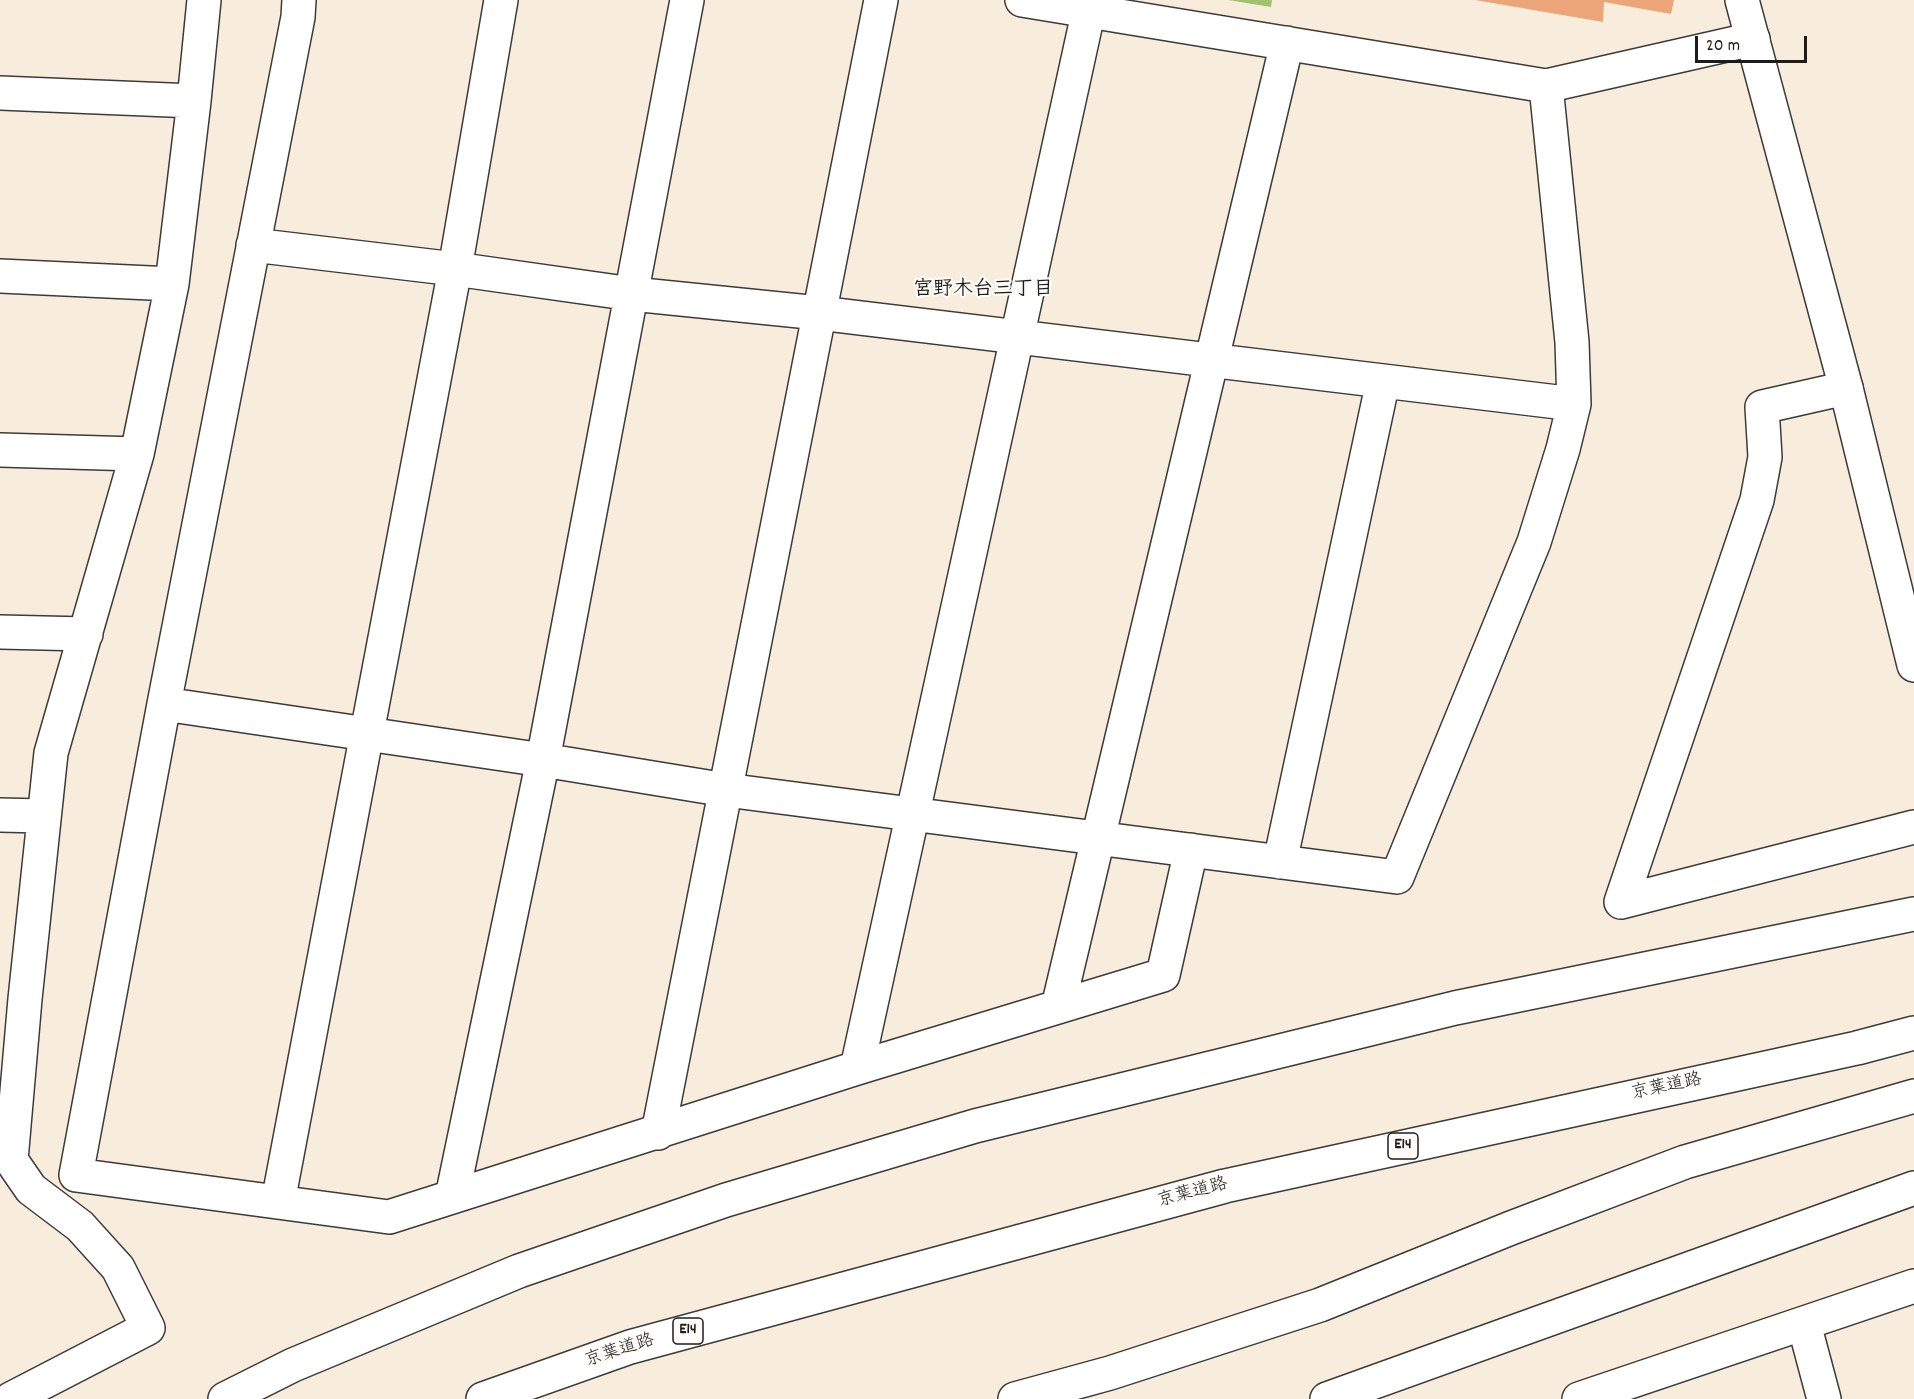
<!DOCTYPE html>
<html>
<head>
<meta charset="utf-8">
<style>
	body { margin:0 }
	#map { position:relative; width:1914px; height:1399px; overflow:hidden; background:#f8eddc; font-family:Dekko,sans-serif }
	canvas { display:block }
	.scale { position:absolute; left:1695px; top:36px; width:112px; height:27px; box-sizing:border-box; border:3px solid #1c1c1c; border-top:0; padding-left:8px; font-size:18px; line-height:21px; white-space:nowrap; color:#1c1c1c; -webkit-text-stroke:4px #fdfcf7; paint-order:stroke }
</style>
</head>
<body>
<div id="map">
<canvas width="1914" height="1399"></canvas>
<div class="scale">20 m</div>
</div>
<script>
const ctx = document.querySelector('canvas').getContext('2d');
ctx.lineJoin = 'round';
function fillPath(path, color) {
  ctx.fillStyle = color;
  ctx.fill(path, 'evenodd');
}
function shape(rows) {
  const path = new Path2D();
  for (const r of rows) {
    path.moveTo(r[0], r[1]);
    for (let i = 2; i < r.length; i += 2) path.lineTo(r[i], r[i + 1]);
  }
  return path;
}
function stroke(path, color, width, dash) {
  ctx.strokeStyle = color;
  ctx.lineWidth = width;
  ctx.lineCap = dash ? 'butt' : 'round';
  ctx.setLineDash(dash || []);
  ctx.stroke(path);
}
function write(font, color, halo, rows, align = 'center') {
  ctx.font = font + ' Dekko,"Klee One",sans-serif';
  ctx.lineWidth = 4.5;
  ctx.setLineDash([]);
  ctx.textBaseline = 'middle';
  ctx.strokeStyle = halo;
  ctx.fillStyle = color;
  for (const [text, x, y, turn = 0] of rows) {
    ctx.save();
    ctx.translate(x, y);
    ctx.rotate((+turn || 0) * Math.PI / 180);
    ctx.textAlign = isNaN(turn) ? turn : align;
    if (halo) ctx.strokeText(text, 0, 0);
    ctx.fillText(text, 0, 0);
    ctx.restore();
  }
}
fillPath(shape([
	[1228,0,1272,0,1271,7]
]), '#a0c36d');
fillPath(shape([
	[1475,0,1674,0,1671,14,1604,2,1603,22]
]), '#eca579');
const street = shape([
	[299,0,298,17,164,704,76,1175,389,1217,857,1068,1163,975,1191,850],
	[1022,0,1546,86,1753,39],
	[0,93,194,101],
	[253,245,455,269,632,294,819,313,1574,404],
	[0,276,172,284],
	[1846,388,1762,407,1765,457,1757,500,1621,902,1914,827],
	[0,450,137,454],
	[0,632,86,634],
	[164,704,543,760,726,790,1397,877,1534,542,1563,449,1574,404,1572,342,1546,86],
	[0,815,43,816],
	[1280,862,1383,381],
	[1058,1007,1287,43],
	[857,1068,1091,0],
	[658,1133,881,0],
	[452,1197,543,760,687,0],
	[278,1202,455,269,501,0],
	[1804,1324,1824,1399],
	[11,1399,148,1328,118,1268,80,1226,31,1189,11,1160,25,999,51,753,137,454,172,284,194,101,204,0],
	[1579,1399,1914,1286]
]);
const secondary = shape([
	[1742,0,1846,388,1914,665]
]);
const highway = shape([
	[225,1399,293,1365,519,1271,726,1200,975,1126,1455,1008,1914,914],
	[483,1399,630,1347,1225,1186,1857,1048,1914,1033],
	[1015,1399,1110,1373,1320,1305,1511,1228,1685,1162,1914,1096],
	[1327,1399,1914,1188]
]);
stroke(street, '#3d3b39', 36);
stroke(secondary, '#3d3b39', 36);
stroke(highway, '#3d3b39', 36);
stroke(street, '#fff', 33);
stroke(secondary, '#fff', 33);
stroke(highway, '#fff', 33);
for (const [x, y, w] of [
	[1403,1146,30],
	[688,1331,30]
]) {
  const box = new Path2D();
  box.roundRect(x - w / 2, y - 13, w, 26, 4.5);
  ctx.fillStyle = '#fdfcf7';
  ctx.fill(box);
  stroke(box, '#1c1c1c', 1.5);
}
write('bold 16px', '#1c1c1c', null, [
	["E14",1403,1146],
	["E14",688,1331]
]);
write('18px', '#1c1c1c', '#fdfcf7', [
	["京葉道路",1667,1088,-12],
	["京葉道路",1193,1194,-15],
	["京葉道路",620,1352,-18]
]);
write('bold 20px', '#1c1c1c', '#fdfcf7', [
	["宮野木台三丁目",983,291]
]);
</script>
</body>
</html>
